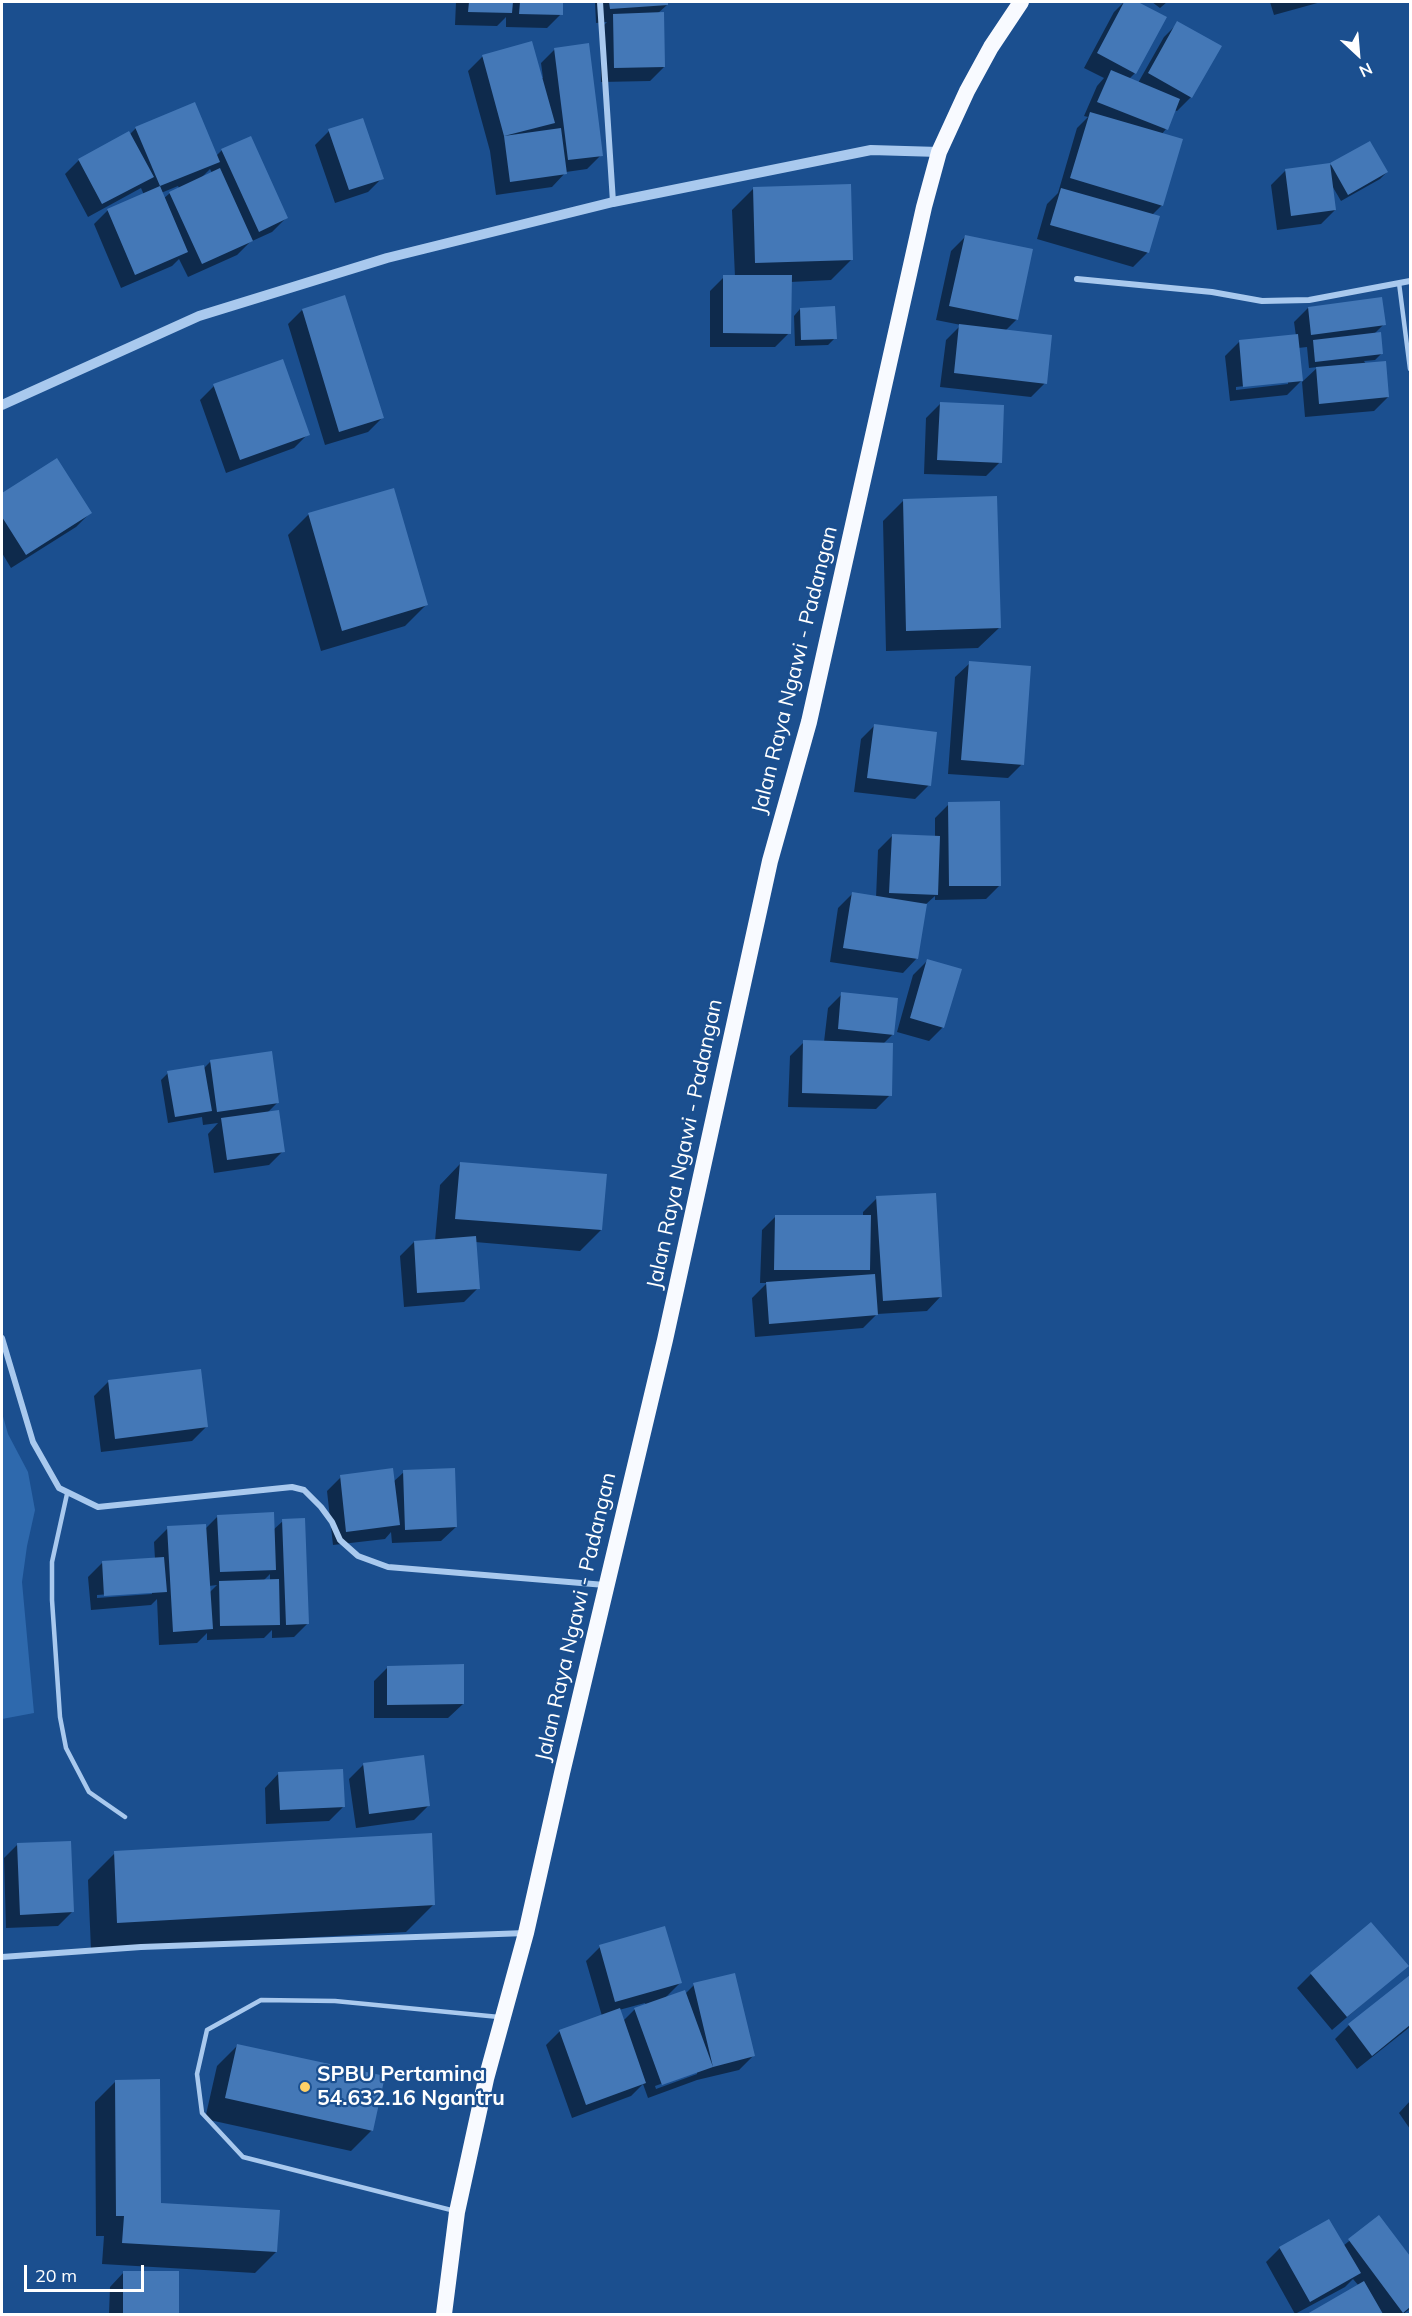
<!DOCTYPE html>
<html>
<head>
<meta charset="utf-8">
<style>
	body { margin:0 }
	#map { position:relative; width:1412px; height:2316px; overflow:hidden; background:#1b4f8f; font-family:Mulish,sans-serif }
	canvas { display:block }
	.frame { position:absolute; inset:0; border:3px solid #fff; pointer-events:none }
	.north { position:absolute; left:1328px; top:24px; width:60px; height:60px; -webkit-text-stroke:4px #1b4f8f; paint-order:stroke; rotate:154deg; font-size:16px; font-weight:700; line-height:24px; text-align:center; color:#fff }
	.north::after { content:''; display:block; margin:auto; width:21px; height:27px; background:#fff; clip-path:polygon(50% 0,100% 100%,50% 72%,0 100%) }
	.scale { position:absolute; left:24px; top:2265px; width:120px; height:27px; box-sizing:border-box; border:3px solid #fff; border-top:0; padding-left:8px; font-size:18px; line-height:21px; white-space:nowrap; color:#fff; -webkit-text-stroke:4px #1b4f8f; paint-order:stroke }
</style>
</head>
<body>
<div id="map">
<canvas width="1412" height="2316"></canvas>
<div class="frame"></div>
<div class="north">N</div>
<div class="scale">20 m</div>
</div>
<script>
const ctx = document.querySelector('canvas').getContext('2d');
ctx.lineJoin = 'round';
function fillPath(path, color) {
  ctx.fillStyle = color;
  ctx.fill(path, 'evenodd');
}
function shape(rows) {
  const path = new Path2D();
  for (const r of rows) {
    path.moveTo(r[0], r[1]);
    for (let i = 2; i < r.length; i += 2) path.lineTo(r[i], r[i + 1]);
  }
  return path;
}
function stroke(path, color, width, dash) {
  ctx.strokeStyle = color;
  ctx.lineWidth = width;
  ctx.lineCap = dash ? 'butt' : 'round';
  ctx.setLineDash(dash || []);
  ctx.stroke(path);
}
function write(font, color, halo, rows, align = 'center') {
  ctx.font = font + ' Mulish,sans-serif';
  ctx.lineWidth = 4.5;
  ctx.setLineDash([]);
  ctx.textBaseline = 'middle';
  ctx.strokeStyle = halo;
  ctx.fillStyle = color;
  for (const [text, x, y, turn = 0] of rows) {
    ctx.save();
    ctx.translate(x, y);
    ctx.rotate((+turn || 0) * Math.PI / 180);
    ctx.textAlign = isNaN(turn) ? turn : align;
    if (halo) ctx.strokeText(text, 0, 0);
    ctx.fillText(text, 0, 0);
    ctx.restore();
  }
}
fillPath(shape([
	[2,1413,8,1434,28,1472,35,1510,27,1546,22,1582,34,1713,2,1719]
]), '#2e69ad');
fillPath(shape([
	[456,2,562,2,561,14,547,28,506,27,506,17,497,26,455,25],
	[595,2,666,2,667,5,657,14,664,67,650,81,601,82,600,29,607,22,596,23],
	[1124,2,1135,2,1165,17,1135,73,1129,79,1138,83,1164,37,1178,23,1191,97,1177,111,1174,110,1166,129,1161,135,1162,205,1152,215,1158,217,1147,253,1133,267,1037,239,1047,204,1058,193,1077,128,1088,117,1084,116,1097,86,1104,78,1084,68,1114,12],
	[1152,2,1167,2,1160,8],
	[1270,2,1321,2,1274,15],
	[531,43,541,78,543,78,541,63,555,49,601,155,587,169,566,172,552,187,496,195,490,151,468,71,482,57],
	[136,128,216,156,222,150,286,218,272,232,250,242,237,255,188,277,179,259,172,266,121,288,94,224,108,210,144,195,141,188,88,217,65,174,79,160,129,135],
	[210,169,212,173,201,178],
	[178,186,179,188,170,193,163,199,161,193],
	[329,131,382,178,368,192,335,203,315,145],
	[1370,143,1387,172,1380,179,1341,201,1331,184,1335,210,1321,224,1277,230,1271,185,1285,171,1331,165],
	[753,189,852,259,831,280,790,282,789,333,775,347,710,347,710,291,724,277,735,277,732,210],
	[965,237,1017,319,1005,331,1045,383,1031,397,940,387,946,340,961,325,936,320,951,251],
	[1308,308,1384,324,1374,334,1382,353,1375,360,1364,361,1388,397,1374,411,1305,417,1302,382,1318,367,1309,368,1307,347,1298,348,1301,381,1287,395,1230,401,1225,356,1239,342,1296,336,1294,322],
	[1288,381,1288,384,1236,390,1236,387],
	[800,309,835,338,828,345,795,346,794,316],
	[302,310,382,418,368,432,325,445,288,324],
	[214,386,308,434,294,448,226,473,200,400],
	[940,404,1000,462,986,476,924,474,926,418],
	[56,460,90,513,76,527,11,568,2,553,2,495],
	[904,500,999,628,978,648,886,651,883,521],
	[309,514,426,605,405,626,321,651,288,535],
	[970,663,1022,764,1008,778,948,774,955,677],
	[875,725,929,785,915,799,854,792,861,739],
	[949,804,1000,885,986,899,935,900,935,896,925,905,917,958,903,973,830,962,838,908,852,894,876,898,878,850,892,836,935,838,935,818],
	[927,961,943,1027,929,1041,897,1032,913,975],
	[842,994,893,1034,883,1044,890,1095,876,1109,788,1107,790,1056,804,1042,824,1042,828,1008],
	[210,1062,278,1102,267,1113,283,1151,269,1165,214,1173,208,1134,218,1123,203,1125,202,1117,168,1123,161,1080,168,1073,204,1068],
	[460,1164,601,1230,580,1251,475,1242,478,1288,464,1302,404,1307,400,1256,414,1242,435,1241,440,1185],
	[877,1198,941,1296,927,1311,877,1314,863,1328,755,1337,752,1298,767,1283,760,1283,762,1230,776,1216,863,1216,863,1212],
	[108,1382,206,1427,192,1441,101,1452,94,1396],
	[404,1472,456,1527,441,1541,392,1543,391,1532,385,1539,333,1545,327,1491,341,1477,393,1482],
	[218,1516,273,1530,283,1521,308,1623,294,1637,272,1638,272,1630,264,1638,207,1640,207,1633,197,1643,159,1645,157,1599,151,1605,91,1610,88,1577,102,1563,155,1559,154,1542,168,1528,205,1529],
	[270,1574,270,1581,263,1581],
	[217,1585,209,1593,209,1586],
	[152,1591,152,1594,97,1598,97,1595],
	[388,1667,463,1704,448,1718,374,1718,374,1681],
	[363,1765,428,1806,414,1820,356,1828,349,1779],
	[279,1773,343,1807,329,1821,266,1824,265,1788],
	[18,1844,72,1912,58,1926,6,1928,4,1858],
	[115,1853,433,1905,406,1932,91,1950,88,1880],
	[600,1947,680,1983,664,1999,685,1994,694,1985,753,2056,739,2070,697,2080,648,2098,643,2084,631,2096,572,2118,546,2045,560,2031,602,2016,586,1961],
	[645,2003,646,2005,635,2009,623,2021,619,2010],
	[697,2071,697,2074,656,2089,655,2086],
	[1407,1966,1332,2030,1297,1988,1311,1974],
	[1410,1977,1410,2027,1357,2069,1335,2039,1349,2025],
	[238,2045,372,2130,351,2151,205,2119,217,2066],
	[116,2081,160,2204,276,2252,255,2273,102,2264,104,2236,96,2236,95,2102],
	[1410,2101,1410,2129,1399,2113],
	[1379,2217,1410,2259,1410,2309,1403,2314,1310,2314,1359,2286,1353,2279,1345,2287,1295,2314,1266,2262,1280,2248,1329,2221,1343,2246],
	[124,2272,177,2272,177,2314,109,2314,110,2287]
]), '#0007');
fillPath(shape([
	[469,2,513,2,512,13,468,12],
	[520,2,563,2,563,15,519,14],
	[609,2,668,2,668,5,610,9],
	[1124,2,1138,2,1167,17,1136,74,1097,53],
	[664,12,665,67,614,68,613,14],
	[1177,21,1222,46,1192,98,1148,73],
	[532,41,555,123,504,136,482,55],
	[589,43,603,156,568,160,554,48],
	[1111,70,1180,99,1168,130,1097,102],
	[195,102,220,162,160,186,135,127],
	[1090,112,1183,139,1163,206,1070,178],
	[363,118,384,179,349,190,328,129],
	[561,128,567,174,510,182,504,136],
	[129,131,154,177,102,204,78,159],
	[251,136,288,218,259,232,221,149],
	[1370,141,1388,172,1348,195,1330,163],
	[1330,163,1336,210,1291,216,1285,169],
	[220,168,253,241,202,264,169,192],
	[851,184,853,260,755,263,753,187],
	[160,186,188,252,135,275,107,209],
	[1061,188,1160,216,1149,253,1050,225],
	[965,235,1033,249,1018,320,949,306],
	[723,275,792,275,791,334,723,333],
	[345,295,384,418,339,432,302,309],
	[1382,297,1386,325,1311,335,1308,307],
	[835,306,837,339,801,340,800,308],
	[959,324,1052,335,1047,384,954,373],
	[1381,332,1383,354,1315,362,1313,340],
	[1298,334,1303,381,1243,387,1239,340],
	[283,359,310,435,240,460,213,384],
	[1386,361,1389,397,1319,404,1316,367],
	[940,402,1004,405,1002,463,937,460],
	[57,458,92,513,26,555,2,517,2,493],
	[394,488,428,605,342,631,308,513],
	[997,496,1001,628,906,631,903,499],
	[969,661,1031,666,1024,765,961,760],
	[874,724,937,732,931,786,867,778],
	[1000,801,1001,886,949,886,948,802],
	[892,834,940,836,938,895,889,893],
	[852,892,927,904,918,959,843,948],
	[927,959,962,969,944,1028,910,1018],
	[841,992,898,998,894,1035,838,1029],
	[803,1040,893,1043,892,1096,802,1093],
	[272,1051,279,1103,217,1112,210,1060],
	[204,1065,212,1111,175,1117,167,1071],
	[279,1110,285,1152,227,1160,221,1118],
	[460,1162,607,1174,602,1230,455,1219],
	[936,1193,942,1297,883,1301,876,1196],
	[775,1215,871,1215,870,1270,774,1270],
	[476,1236,480,1289,417,1293,414,1241],
	[875,1274,878,1315,769,1324,766,1282],
	[201,1369,208,1427,115,1439,108,1380],
	[393,1468,400,1525,346,1532,340,1475],
	[455,1468,457,1527,405,1530,403,1470],
	[274,1512,276,1570,220,1572,217,1515],
	[305,1518,309,1624,286,1625,282,1519],
	[206,1524,213,1629,173,1632,167,1526],
	[164,1557,167,1592,104,1596,102,1561],
	[279,1579,280,1625,220,1626,219,1581],
	[464,1664,464,1704,387,1705,387,1666],
	[424,1755,430,1806,369,1814,363,1763],
	[343,1769,345,1807,280,1810,278,1772],
	[432,1833,435,1905,117,1923,114,1851],
	[71,1841,74,1912,20,1915,17,1843],
	[1371,1922,1409,1966,1347,2017,1310,1973],
	[665,1926,682,1983,615,2002,599,1945],
	[735,1973,755,2056,713,2067,693,1983],
	[1410,1975,1410,2025,1372,2056,1348,2024],
	[685,1990,713,2067,662,2085,634,2008],
	[620,2008,646,2083,586,2105,559,2030],
	[237,2044,385,2076,373,2131,225,2098],
	[160,2079,161,2203,280,2210,277,2252,122,2243,124,2216,116,2216,115,2080],
	[1379,2215,1410,2256,1410,2307,1403,2313,1348,2239],
	[1329,2219,1361,2273,1310,2302,1279,2247],
	[123,2271,179,2271,179,2314,123,2314],
	[1364,2281,1383,2314,1307,2314]
]), '#4478b7');
stroke(shape([
	[1399,283,1410,369],
	[67,1494,52,1562,52,1600,60,1717,66,1748,89,1792,125,1817],
	[455,2211,243,2157,202,2113,197,2074,207,2030,261,2000,335,2001,499,2017]
]), '#a9c9ee', 4.5);
stroke(shape([
	[600,2,613,202],
	[1077,279,1212,292,1262,301,1309,300,1410,281],
	[2,1338,33,1442,59,1488,98,1507,292,1487,304,1490,321,1507,332,1522,340,1540,358,1556,388,1567,605,1585],
	[2,1957,141,1947,526,1933]
]), '#a9c9ee', 6);
stroke(shape([
	[2,405,199,316,387,258,613,202,871,150,939,152]
]), '#a9c9ee', 10);
stroke(shape([
	[444,2314,457,2212,486,2079,526,1933,562,1773,665,1340,770,861,809,722,924,207,939,152,967,91,991,47,1021,2]
]), '#f8faff', 16);
for (const [x, y, r, color] of [
	[305,2087,6,"#ffd166"]
]) {
  const dot = new Path2D();
  dot.arc(x, y, r, 0, 2 * Math.PI);
  ctx.fillStyle = color;
  ctx.fill(dot);
  stroke(dot, '#1b4f8f', 2);
}
write('21px', '#fff', '#1b4f8f', [
	["Jalan Raya Ngawi - Padangan",795,670,-76],
	["Jalan Raya Ngawi - Padangan",685,1144,-78],
	["Jalan Raya Ngawi - Padangan",576,1617,-77]
]);
write('bold 21px', '#fff', '#1b4f8f', [
	["SPBU Pertamina",317,2075],
	["54.632.16 Ngantru",317,2099]
], 'left');
</script>
</body>
</html>
